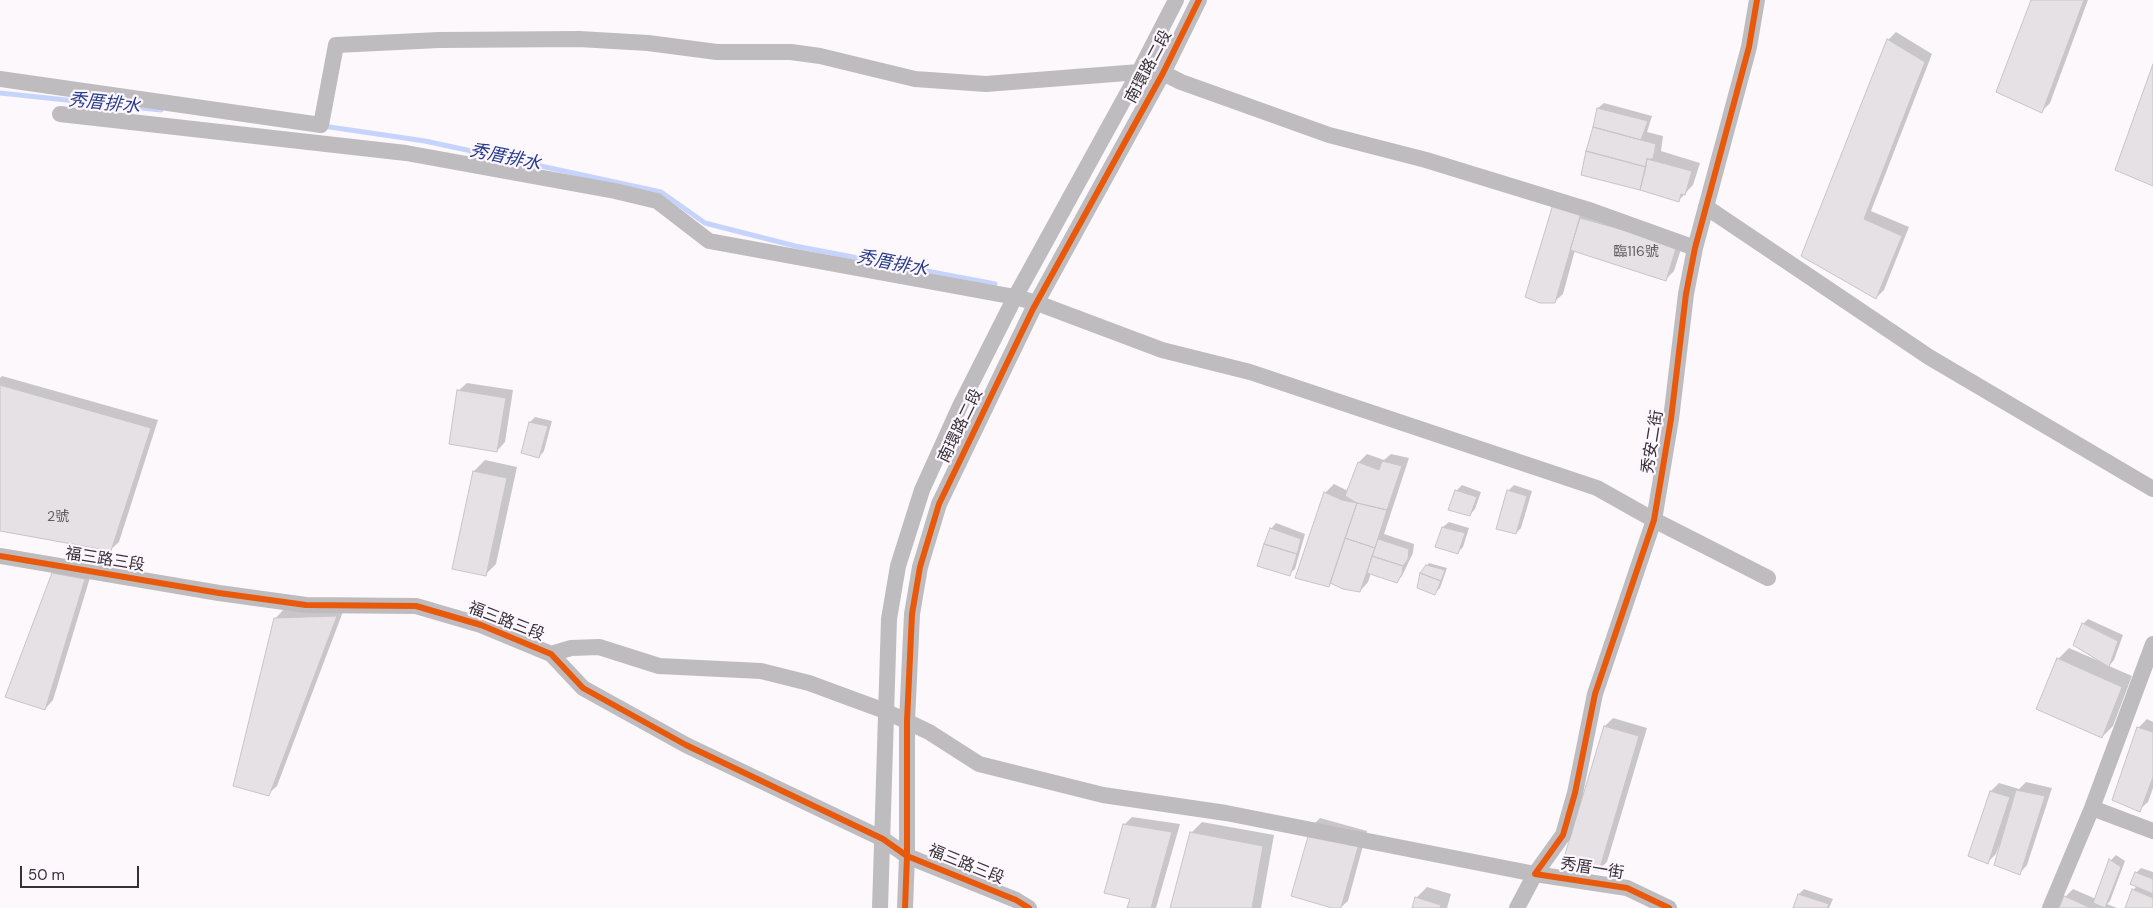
<!DOCTYPE html>
<html>
<head>
<meta charset="utf-8">
<style>
	body { margin:0 }
	#map { position:relative; width:2153px; height:908px; overflow:hidden; background:#fcf8fc; font-family:"DM Sans",sans-serif }
	canvas { display:block }
	.scale { position:absolute; left:20px; top:866px; width:119px; height:22px; box-sizing:border-box; border:2px solid #343235; border-top:0; padding-left:6px; font-size:15px; line-height:18px; white-space:nowrap; color:#343235; -webkit-text-stroke:4px #fdf6fe; paint-order:stroke }
</style>
</head>
<body>
<div id="map">
<canvas width="2153" height="908"></canvas>
<div class="scale">50 m</div>
</div>
<script>
const ctx = document.querySelector('canvas').getContext('2d');
ctx.lineJoin = 'round';
function fillPath(path, color) {
  ctx.fillStyle = color;
  ctx.fill(path, 'evenodd');
}
function shape(rows) {
  const path = new Path2D();
  for (const r of rows) {
    path.moveTo(r[0], r[1]);
    for (let i = 2; i < r.length; i += 2) path.lineTo(r[i], r[i + 1]);
  }
  return path;
}
function stroke(path, color, width, dash) {
  ctx.strokeStyle = color;
  ctx.lineWidth = width;
  ctx.lineCap = dash ? 'butt' : 'round';
  ctx.setLineDash(dash || []);
  ctx.stroke(path);
}
function write(font, color, halo, rows, align = 'center') {
  ctx.font = font + ' "DM Sans","Noto Sans TC",sans-serif';
  ctx.lineWidth = 4.5;
  ctx.setLineDash([]);
  ctx.textBaseline = 'middle';
  ctx.strokeStyle = halo;
  ctx.fillStyle = color;
  for (const [text, x, y, turn = 0] of rows) {
    ctx.save();
    ctx.translate(x, y);
    ctx.rotate((+turn || 0) * Math.PI / 180);
    ctx.textAlign = isNaN(turn) ? turn : align;
    if (halo) ctx.strokeText(text, 0, 0);
    ctx.fillText(text, 0, 0);
    ctx.restore();
  }
}
fillPath(shape([
	[2033,0,2088,0,2050,103,2042,111],
	[1896,32,1932,54,1871,211,1909,227,1884,290,1876,298,1803,255,1888,40],
	[1604,103,1652,116,1647,132,1663,136,1661,151,1700,163,1693,185,1679,200,1598,108],
	[1555,202,1685,237,1674,271,1665,280,1575,250,1563,294,1554,302],
	[2,376,158,420,119,542,110,550,0,530,0,378],
	[467,383,513,390,505,442,497,451,458,391],
	[535,417,552,421,544,451,539,457,530,422],
	[1367,454,1384,460,1391,454,1409,458,1384,534,1414,544,1413,553,1402,576,1397,581,1371,573,1368,582,1360,591,1331,582,1328,585,1297,577,1326,492,1334,484,1348,491,1359,462],
	[485,460,517,467,496,564,485,575,474,471],
	[1462,485,1481,492,1475,509,1470,515,1456,491],
	[1514,485,1532,491,1521,528,1516,533,1508,491],
	[1449,522,1469,528,1463,547,1458,552,1443,527],
	[1276,523,1305,534,1295,569,1289,574,1271,529],
	[1429,563,1447,568,1440,588,1435,593,1427,566],
	[92,571,53,700,45,709,53,573],
	[344,609,277,786,268,794,275,619,283,610],
	[2088,619,2123,635,2114,660,2109,666,2132,676,2113,726,2102,737,2058,659,2069,648,2099,661,2083,624],
	[1613,718,1647,728,1607,862,1598,870,1605,726],
	[2147,719,2153,722,2153,788,2148,802,2139,810,2138,728],
	[2026,782,2052,788,2027,865,2019,874,2001,846,1999,846,1996,854,1988,862,1991,791,1999,783,2019,789],
	[1132,817,1180,824,1156,908,1129,908,1132,899,1124,825],
	[1320,818,1367,831,1348,901,1340,908,1336,908,1312,826],
	[1202,822,1274,835,1261,908,1172,908,1191,833],
	[2116,855,2125,861,2110,901,2107,904,2117,908,2060,908,2065,897,2073,889,2096,899,2111,860],
	[2141,868,2153,872,2153,908,2127,908,2133,890,2137,886,2136,873],
	[1427,887,1451,894,1447,908,1413,908,1416,898],
	[1804,889,1833,899,1829,908,1795,908,1799,894]
]), '#0003');
stroke(shape([
	[0,93,161,110],
	[323,126,425,141,661,192,705,223,795,246,995,284]
]), '#c6d4fc', 5);
const building = shape([
	[2031,0,2084,0,2042,113,1996,92,2031,0],
	[1887,39,1925,62,1864,219,1902,236,1876,299,1801,256,1887,39],
	[2153,64,2153,186,2115,170,2153,64],
	[1597,108,1648,121,1641,140,1593,127,1597,108],
	[1593,127,1656,144,1653,159,1647,159,1646,167,1586,151,1593,127],
	[1586,151,1646,167,1640,190,1581,175,1586,151],
	[1647,159,1692,171,1685,195,1681,194,1679,202,1640,190,1647,159],
	[1554,201,1581,213,1555,303,1540,303,1525,297,1554,201],
	[1580,218,1677,245,1666,281,1570,250,1580,218],
	[0,385,151,428,111,551,0,531,0,385],
	[457,390,506,398,497,452,449,444,457,390],
	[529,422,548,426,539,458,521,453,529,422],
	[1382,461,1402,466,1387,510,1357,503,1345,496,1358,462,1379,470,1382,461],
	[473,471,507,478,486,576,452,569,473,471],
	[1455,490,1477,497,1470,516,1448,510,1455,490],
	[1507,490,1527,496,1516,534,1496,529,1507,490],
	[1324,492,1342,500,1357,503,1329,587,1295,578,1324,492],
	[1357,503,1387,510,1375,548,1345,538,1357,503],
	[1442,527,1465,533,1458,554,1435,547,1442,527],
	[1270,528,1301,539,1297,554,1264,544,1270,528],
	[1345,538,1375,548,1360,592,1343,589,1330,583,1345,538],
	[1378,539,1409,549,1408,559,1403,566,1372,556,1378,539],
	[1264,544,1297,554,1290,576,1257,566,1264,544],
	[1372,556,1403,566,1402,574,1397,583,1367,573,1372,556],
	[1426,565,1445,570,1441,581,1420,573,1426,565],
	[52,573,85,579,45,710,5,697,52,573],
	[1420,573,1441,581,1435,595,1417,588,1420,573],
	[337,616,269,796,233,786,274,618,337,616],
	[2082,623,2118,641,2109,667,2073,645,2082,623],
	[2057,658,2122,687,2102,738,2036,709,2057,658],
	[1604,726,1639,736,1599,871,1563,861,1604,726],
	[2137,727,2153,732,2153,777,2140,812,2112,800,2137,727],
	[2016,790,2045,796,2020,875,1994,865,2016,790],
	[1990,791,2010,797,1988,864,1968,856,1990,791],
	[1123,824,1172,832,1151,908,1127,908,1130,899,1104,893,1123,824],
	[1311,826,1360,840,1341,908,1332,908,1291,896,1311,826],
	[1190,832,1263,846,1252,908,1170,908,1190,832],
	[2109,859,2121,867,2105,908,2093,903,2109,859],
	[2135,872,2153,879,2153,894,2130,884,2135,872],
	[2132,889,2153,898,2153,908,2125,908,2132,889],
	[1798,894,1829,904,1827,908,1793,908,1798,894],
	[2064,896,2091,908,2059,908,2064,896],
	[1415,897,1441,905,1440,908,1412,908,1415,897]
]);
fillPath(building, '#e5e1e4');
stroke(building, '#c8c4c7', 1);
stroke(shape([
	[0,79,321,125,336,45,439,40,579,39,648,43,717,52,791,52,820,56,915,79,986,84,1139,72,1163,73,1181,82,1329,135,1426,160,1592,211,1695,248],
	[60,114,406,153,615,191,657,201,709,241,1015,297,1037,303,1162,350,1250,372,1597,488,1654,520,1768,578],
	[1706,207,1929,357,2153,489],
	[0,556,219,593,306,605,416,606,481,625,551,654,583,688,686,745,883,839,907,856,1016,900,1029,908],
	[551,654,571,648,599,647,659,666,761,671,809,683,885,711,929,732,979,764,1103,795,1226,813,1535,874,1627,888,1669,908],
	[2092,808,2153,831],
	[880,908,889,619,898,566,922,490,960,406,1013,301,1139,72,1176,0],
	[905,908,907,856,907,721,912,614,920,567,939,504,1033,309,1163,73,1199,0],
	[1517,908,1535,874,1563,835,1575,793,1595,694,1654,520,1671,419,1686,294,1695,248,1749,47,1757,0],
	[2050,908,2092,808,2153,644]
]), '#bebcbf', 16);
stroke(shape([
	[0,556,219,593,306,605,416,606,481,625,551,654,583,688,686,745,883,839,907,856,1016,900,1029,908],
	[905,908,907,856,907,721,912,614,920,567,939,504,1033,309,1163,73,1199,0],
	[1669,908,1627,888,1535,874,1563,835,1575,793,1595,694,1654,520,1671,419,1686,294,1695,248,1749,47,1757,0]
]), '#e8590c', 6);
write('14px', '#605e61', null, [
	["臨116號",1636,252],
	["2號",58,517]
]);
write('16px', '#343235', '#fdf6fe', [
	["南環路二段",1149,67,-62],
	["南環路二段",961,426,-64],
	["秀安二街",1653,442,-81],
	["福三路三段",105,560,9],
	["福三路三段",506,622,21],
	["福三路三段",966,865,22],
	["秀厝一街",1592,869,9]
]);
write('italic 18px', '#273d8a', '#fdf6fe', [
	["秀厝排水",104,104,6],
	["秀厝排水",505,158,12],
	["秀厝排水",892,264,11]
]);
</script>
</body>
</html>
